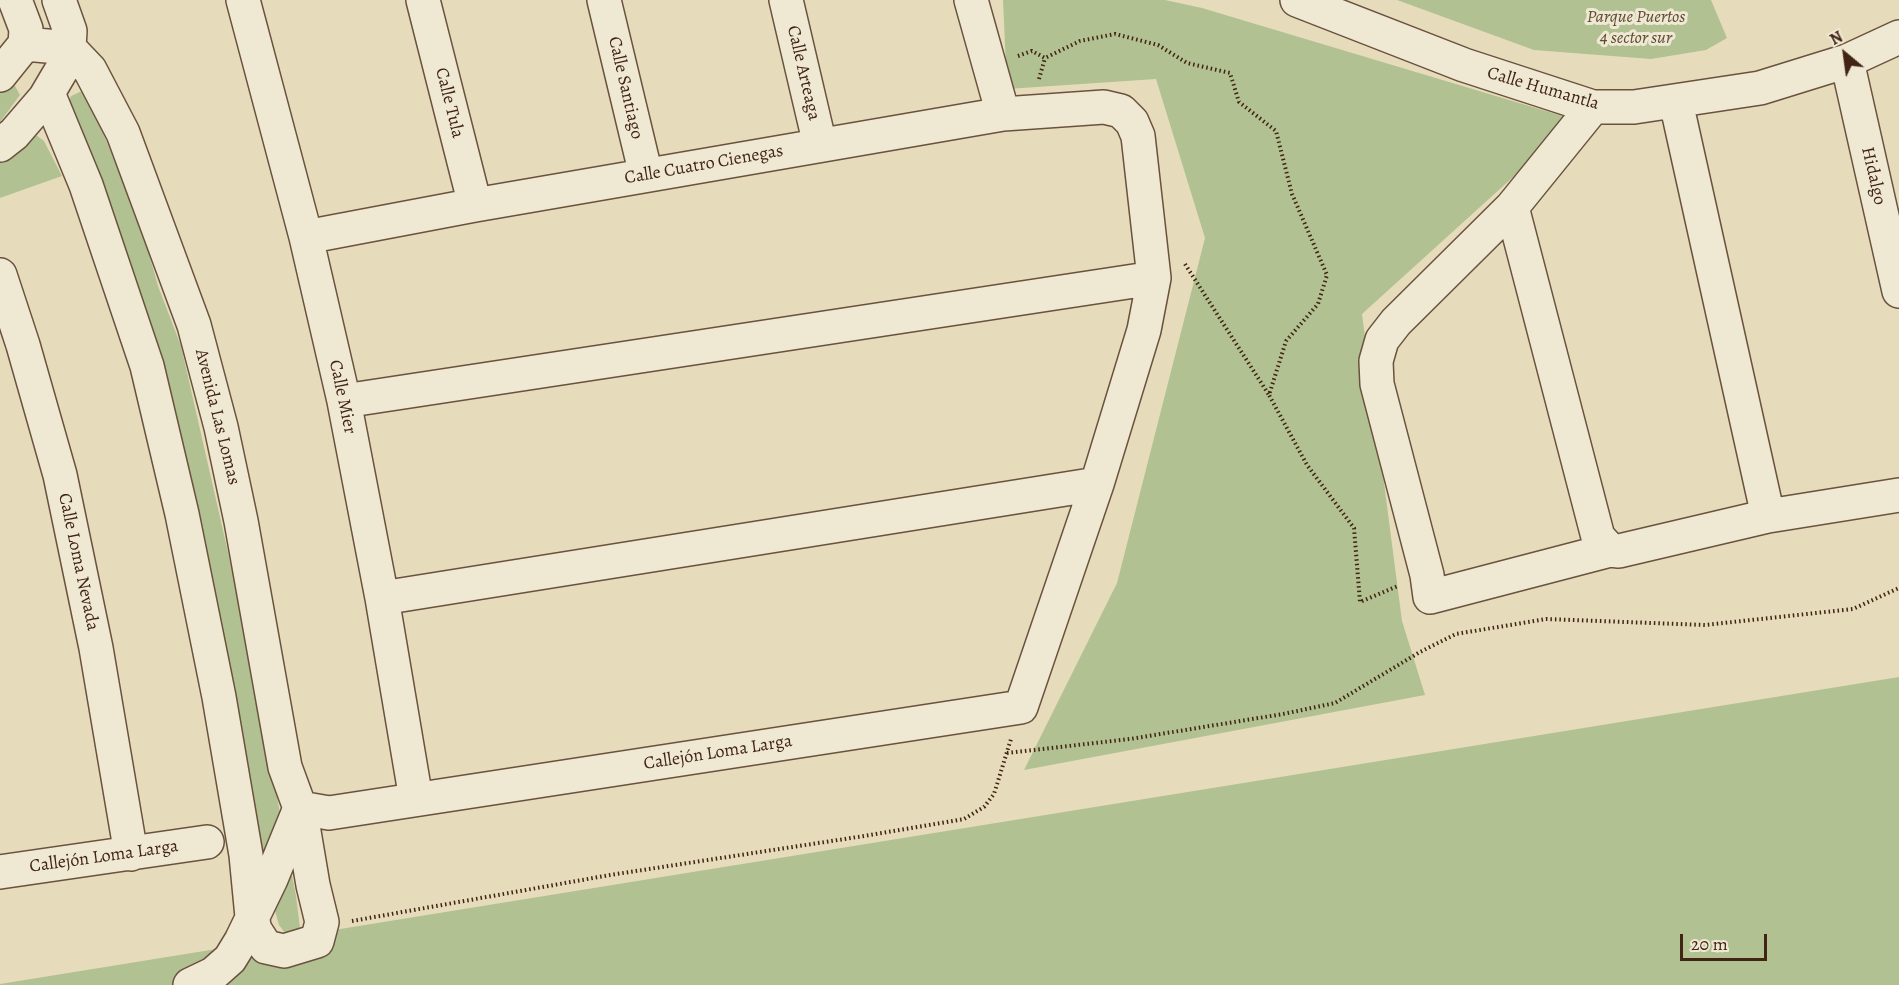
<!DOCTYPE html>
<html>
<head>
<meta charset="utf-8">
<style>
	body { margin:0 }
	#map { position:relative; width:1899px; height:985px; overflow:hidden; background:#e6dcbb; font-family:Alegreya,serif }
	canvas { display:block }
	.north { position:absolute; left:1815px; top:24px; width:60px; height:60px; -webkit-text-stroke:4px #efe8d3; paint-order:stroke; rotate:331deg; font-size:16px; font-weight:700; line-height:24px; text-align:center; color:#412414 }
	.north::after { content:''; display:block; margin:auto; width:21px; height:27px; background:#412414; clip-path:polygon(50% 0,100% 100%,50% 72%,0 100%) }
	.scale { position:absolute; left:1680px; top:934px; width:87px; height:27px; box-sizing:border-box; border:3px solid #412414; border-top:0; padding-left:8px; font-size:18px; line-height:21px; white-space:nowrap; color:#412414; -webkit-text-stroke:4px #efe8d3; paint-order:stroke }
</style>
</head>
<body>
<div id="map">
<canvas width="1899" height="985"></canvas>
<div class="north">N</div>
<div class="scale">20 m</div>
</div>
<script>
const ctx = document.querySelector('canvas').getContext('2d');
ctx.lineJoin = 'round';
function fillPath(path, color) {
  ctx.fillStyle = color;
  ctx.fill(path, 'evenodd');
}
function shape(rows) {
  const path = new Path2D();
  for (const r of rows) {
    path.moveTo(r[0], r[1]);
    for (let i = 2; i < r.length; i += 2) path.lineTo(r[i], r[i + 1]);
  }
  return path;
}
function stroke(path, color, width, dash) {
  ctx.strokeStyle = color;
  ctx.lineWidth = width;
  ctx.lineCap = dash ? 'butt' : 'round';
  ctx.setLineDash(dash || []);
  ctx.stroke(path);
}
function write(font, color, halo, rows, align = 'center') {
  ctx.font = font + ' Alegreya,serif';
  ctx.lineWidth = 6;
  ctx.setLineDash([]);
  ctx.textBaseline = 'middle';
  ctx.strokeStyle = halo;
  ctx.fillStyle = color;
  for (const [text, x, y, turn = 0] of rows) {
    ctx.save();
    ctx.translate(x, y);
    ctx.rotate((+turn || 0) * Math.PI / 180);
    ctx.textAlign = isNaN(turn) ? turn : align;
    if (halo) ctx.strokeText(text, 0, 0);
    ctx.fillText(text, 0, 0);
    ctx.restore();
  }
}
fillPath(shape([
	[1003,0,1165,0,1202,8,1576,120,1362,314,1402,621,1425,695,1024,770,1117,583,1205,238,1156,79,1007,89],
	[1397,0,1711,0,1727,38,1706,50,1651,59,1534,50],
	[9,83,15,86,20,95,0,122,0,88],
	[84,90,100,125,143,232,158,286,181,346,240,605,296,896,300,928,292,932,285,933,279,925,275,911,243,752,69,101,71,96],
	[36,135,44,141,62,176,0,198,0,163,27,138],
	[1899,677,1899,985,0,985,0,984]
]), '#b2c192');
const minor = shape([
	[15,0,26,29,25,44],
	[243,0,306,237,344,401,382,598,416,799],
	[423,0,475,205],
	[604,0,646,175],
	[786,0,820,145],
	[971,0,1003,114],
	[1297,0,1464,65,1593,107,1634,107,1760,88,1847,61,1899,37],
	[25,44,69,48,90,70,123,133,194,325,221,427,241,521,285,767,300,808,313,885,322,922,317,941,284,951,266,947,255,930,252,917,246,855,219,697,182,514,147,366,86,185,48,93],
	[1847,61,1899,291],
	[0,75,25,44],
	[1676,102,1768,516],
	[1593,107,1512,207,1396,322,1382,340,1376,361,1377,384,1427,575,1430,597,1610,550,1619,551,1768,516,1899,495],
	[0,145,14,134,45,98,65,64,69,48,70,31,59,0],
	[1512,207,1598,537,1610,550],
	[0,275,23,345,60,475,96,648,131,854],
	[344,401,1154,278],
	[382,598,1097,484],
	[300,808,329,813,1021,707,1097,484,1144,330,1154,278,1138,136,1132,122,1121,111,1104,107,1003,114,475,205,306,237],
	[0,872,207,842],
	[190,985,213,974,230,959,241,941,271,879,300,808]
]);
stroke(minor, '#6a523e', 36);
stroke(shape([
	[1018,56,1032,51,1045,58,1080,41,1115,34,1158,45,1187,63,1230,73,1239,102,1276,131,1292,194,1327,275,1318,304,1286,341,1269,395,1307,465,1354,528,1360,602,1398,586],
	[1039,79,1045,58],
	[1185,264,1269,395],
	[1007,753,1130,739,1283,714,1335,703,1420,652,1456,634,1546,619,1705,625,1853,609,1899,588],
	[352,921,610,875,864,836,964,819,984,807,994,794,1011,739]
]), '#412414', 4, [1.5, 3]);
stroke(minor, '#efe8d3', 33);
write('italic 18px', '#5d4b34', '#efe8d3', [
	["Parque Puertos",1636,18],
	["4 sector sur",1636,39]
]);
write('18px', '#412414', '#efe8d3', [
	["Calle Arteaga",803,73,77],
	["Calle Santiago",625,88,77],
	["Calle Humantla",1543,89,16],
	["Calle Tula",449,103,76],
	["Calle Cuatro Cienegas",704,165,-10],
	["Hidalgo",1873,176,77],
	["Calle Mier",342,397,78],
	["Avenida Las Lomas",217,417,76],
	["Calle Loma Nevada",78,562,78],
	["Callejón Loma Larga",718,753,-9],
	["Callejón Loma Larga",104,857,-8]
]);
</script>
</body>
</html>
